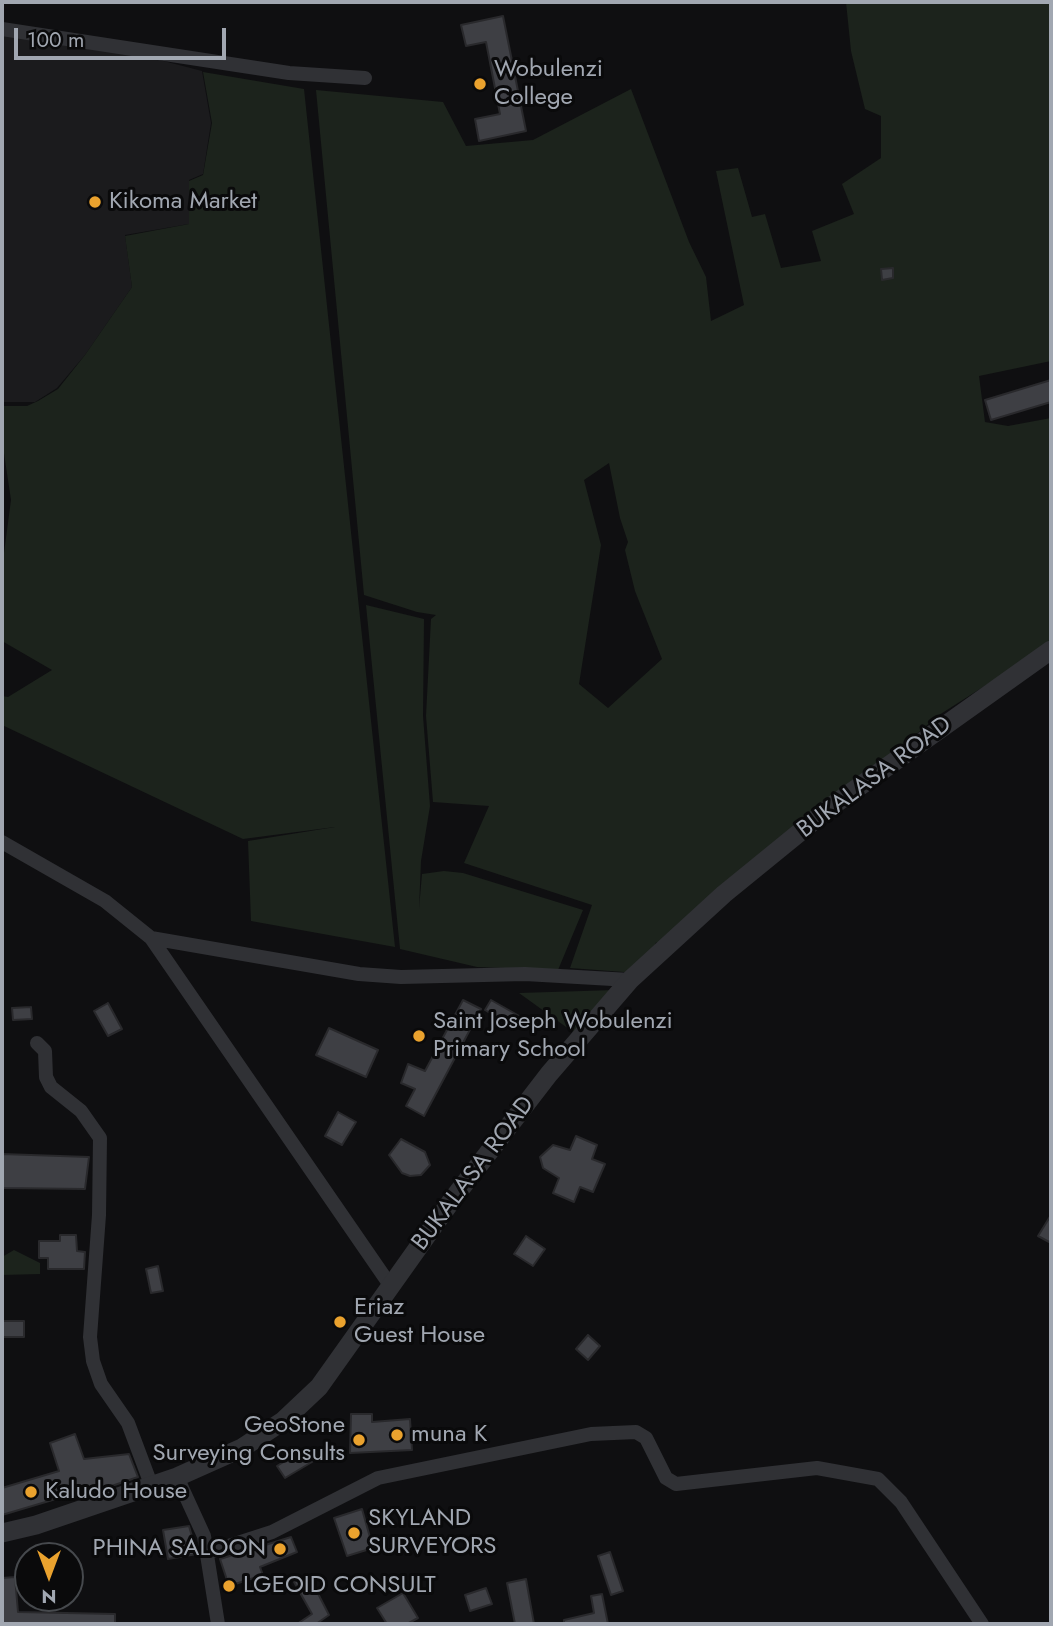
<!DOCTYPE html>
<html>
<head>
<meta charset="utf-8">
<style>
	body { margin:0 }
	#map { position:relative; width:1053px; height:1626px; overflow:hidden; background:#0f0f11; font-family:Jost,sans-serif }
	canvas { display:block }
	.frame { position:absolute; inset:0; border:4px solid #a1a7b1; pointer-events:none }
	.north { position:absolute; left:14px; top:1542px; width:70px; height:70px; box-sizing:border-box; background:#0a0a0b; border:2px solid #46494d; border-radius:50%; rotate:180deg; font-size:19px; font-weight:700; line-height:28px; text-align:center; color:#a1a7b1 }
	.north::after { content:''; display:block; margin:auto; width:24px; height:32px; background:#eaa22e; clip-path:polygon(50% 0,100% 100%,50% 72%,0 100%) }
	.scale { position:absolute; left:14px; top:28px; width:212px; height:32px; box-sizing:border-box; border:4px solid #a1a7b1; border-top:0; padding-left:9px; font-size:21px; line-height:24px; white-space:nowrap; color:#a1a7b1; -webkit-text-stroke:5px #0a0a0b; paint-order:stroke }
</style>
</head>
<body>
<div id="map">
<canvas width="1053" height="1626"></canvas>
<div class="frame"></div>
<div class="north">N</div>
<div class="scale">100 m</div>
</div>
<script>
const ctx = document.querySelector('canvas').getContext('2d');
ctx.lineJoin = 'round';
function fillPath(path, color) {
  ctx.fillStyle = color;
  ctx.fill(path, 'evenodd');
}
function shape(rows) {
  const path = new Path2D();
  for (const r of rows) {
    path.moveTo(r[0], r[1]);
    for (let i = 2; i < r.length; i += 2) path.lineTo(r[i], r[i + 1]);
  }
  return path;
}
function stroke(path, color, width, dash) {
  ctx.strokeStyle = color;
  ctx.lineWidth = width;
  ctx.lineCap = dash ? 'butt' : 'round';
  ctx.setLineDash(dash || []);
  ctx.stroke(path);
}
function write(font, color, halo, rows, align = 'center') {
  ctx.font = font + ' Jost,sans-serif';
  ctx.lineWidth = 6;
  ctx.setLineDash([]);
  ctx.textBaseline = 'middle';
  ctx.strokeStyle = halo;
  ctx.fillStyle = color;
  for (const [text, x, y, turn = 0] of rows) {
    ctx.save();
    ctx.translate(x, y);
    ctx.rotate((+turn || 0) * Math.PI / 180);
    ctx.textAlign = isNaN(turn) ? turn : align;
    if (halo) ctx.strokeText(text, 0, 0);
    ctx.fillText(text, 0, 0);
    ctx.restore();
  }
}
fillPath(shape([
	[2,33,156,59,202,71,211,123,203,174,189,180,189,224,125,235,132,287,85,355,57,388,35,402,2,402]
]), '#1b1b1d');
fillPath(shape([
	[846,2,1051,2,1051,361,979,376,985,422,1008,426,1051,418,1051,639,1035,654,939,715,661,949,656,942,651,961,637,973,570,968,592,905,464,863,489,806,433,802,426,716,431,619,436,615,417,612,364,595,316,90,443,102,466,146,533,140,631,89,689,242,706,277,711,321,744,305,716,171,738,168,752,217,765,214,781,268,821,261,812,231,854,214,842,184,881,158,881,116,865,109,851,51],
	[609,463,620,518,628,542,625,550,635,591,662,659,608,708,579,684,601,545,584,480],
	[203,72,304,89,395,947,251,921,248,841,335,827,243,839,2,725,2,696,8,697,52,670,2,641,2,568,11,500,2,440,2,406,27,406,38,401,58,389,85,355,132,287,125,236,189,224,189,181,203,175,212,123],
	[366,605,424,619,423,716,430,806,421,861,419,909,422,874,444,871,463,873,583,910,558,970,477,967,400,949],
	[615,990,573,1032,519,993],
	[14,1250,40,1263,40,1274,2,1275,2,1257]
]), '#1c231c');
const building = shape([
	[503,16,526,131,479,141,475,119,500,114,486,42,466,46,461,25,503,16],
	[893,268,893,278,882,280,881,269,893,268],
	[1051,380,1051,402,991,420,985,400,1051,380],
	[463,1000,481,1009,424,1116,406,1106,415,1089,401,1083,408,1064,425,1071,463,1000],
	[491,1000,521,1017,515,1028,485,1010,491,1000],
	[108,1003,122,1029,108,1036,94,1011,108,1003],
	[31,1007,32,1019,13,1020,12,1008,31,1007],
	[329,1028,378,1050,366,1077,316,1055,329,1028],
	[338,1112,356,1122,342,1145,325,1136,338,1112],
	[576,1136,597,1145,592,1159,605,1164,593,1192,580,1187,574,1202,553,1193,559,1178,543,1168,540,1157,553,1145,570,1150,576,1136],
	[401,1139,425,1152,430,1165,421,1175,410,1176,402,1173,389,1155,401,1139],
	[2,1154,89,1157,85,1189,2,1188,2,1154],
	[1051,1215,1051,1243,1038,1236,1051,1215],
	[60,1235,76,1235,77,1251,85,1252,84,1269,48,1269,48,1258,39,1258,39,1241,60,1241,60,1235],
	[526,1236,545,1249,533,1266,514,1254,526,1236],
	[158,1266,163,1291,151,1293,146,1269,158,1266],
	[2,1321,24,1321,24,1337,2,1337,2,1321],
	[588,1335,600,1346,588,1360,576,1349,588,1335],
	[351,1414,372,1414,372,1422,410,1419,412,1450,350,1453,351,1414],
	[75,1434,84,1459,129,1454,138,1477,97,1491,76,1493,2,1515,2,1488,59,1471,50,1443,75,1434],
	[304,1449,312,1462,285,1478,277,1466,304,1449],
	[362,1509,373,1548,347,1556,334,1518,362,1509],
	[189,1526,197,1554,168,1559,163,1530,189,1526],
	[291,1537,297,1552,260,1567,263,1575,229,1586,220,1559,291,1537],
	[610,1552,623,1591,611,1595,598,1556,610,1552],
	[308,1574,329,1615,316,1624,297,1624,312,1614,294,1582,308,1574],
	[15,1577,18,1612,115,1614,115,1624,2,1624,2,1578,15,1577],
	[526,1579,534,1624,515,1624,507,1583,526,1579],
	[486,1588,492,1604,470,1611,465,1595,486,1588],
	[403,1593,418,1618,407,1624,387,1624,377,1608,403,1593],
	[602,1594,608,1624,564,1624,564,1620,594,1613,591,1596,602,1594]
]);
fillPath(building, '#3e3f44');
stroke(building, '#29292c', 2);
stroke(shape([
	[2,29,289,73,365,78],
	[2,842,105,901,151,938,359,974,401,977,525,974,630,980],
	[151,938,390,1285],
	[37,1043,45,1051,46,1077,51,1087,81,1111,100,1138,99,1215,90,1337,93,1361,101,1384,128,1423,152,1487],
	[177,1477,204,1536,218,1624],
	[207,1553,272,1532,378,1478,591,1434,636,1432,646,1438,666,1478,676,1484,817,1468,878,1479,901,1502,982,1624]
]), '#303135', 14);
stroke(shape([
	[2,1533,36,1525,177,1477,242,1448,283,1421,319,1387,452,1200,549,1074,630,980,724,894,832,806,1051,650]
]), '#303135', 19);
for (const [x, y, r, color] of [
	[480,84,7,"#eaa22e"],
	[95,202,7,"#eaa22e"],
	[419,1036,7,"#eaa22e"],
	[340,1322,7,"#eaa22e"],
	[397,1435,7,"#eaa22e"],
	[359,1440,7,"#eaa22e"],
	[31,1492,7,"#eaa22e"],
	[354,1533,7,"#eaa22e"],
	[280,1549,7,"#eaa22e"],
	[229,1586,7,"#eaa22e"]
]) {
  const dot = new Path2D();
  dot.arc(x, y, r, 0, 2 * Math.PI);
  ctx.fillStyle = color;
  ctx.fill(dot);
  stroke(dot, '#0a0a0b', 2.5);
}
write('24px', '#a1a7b1', '#0a0a0b', [
	["Wobulenzi",494,70],
	["College",494,98],
	["Kikoma Market",109,202],
	["Saint Joseph Wobulenzi",433,1022],
	["Primary School",433,1050],
	["Eriaz",354,1308],
	["Guest House",354,1336],
	["GeoStone",345,1426,"right"],
	["Surveying Consults",345,1454,"right"],
	["muna K",411,1435],
	["Kaludo House",45,1492],
	["SKYLAND",368,1519],
	["SURVEYORS",368,1547],
	["PHINA SALOON",266,1549,"right"],
	["LGEOID CONSULT",243,1586]
], 'left');
write('24px', '#a1a7b1', '#0a0a0b', [
	["BUKALASA ROAD",875,778,-37],
	["BUKALASA ROAD",474,1174,-53]
]);
</script>
</body>
</html>
